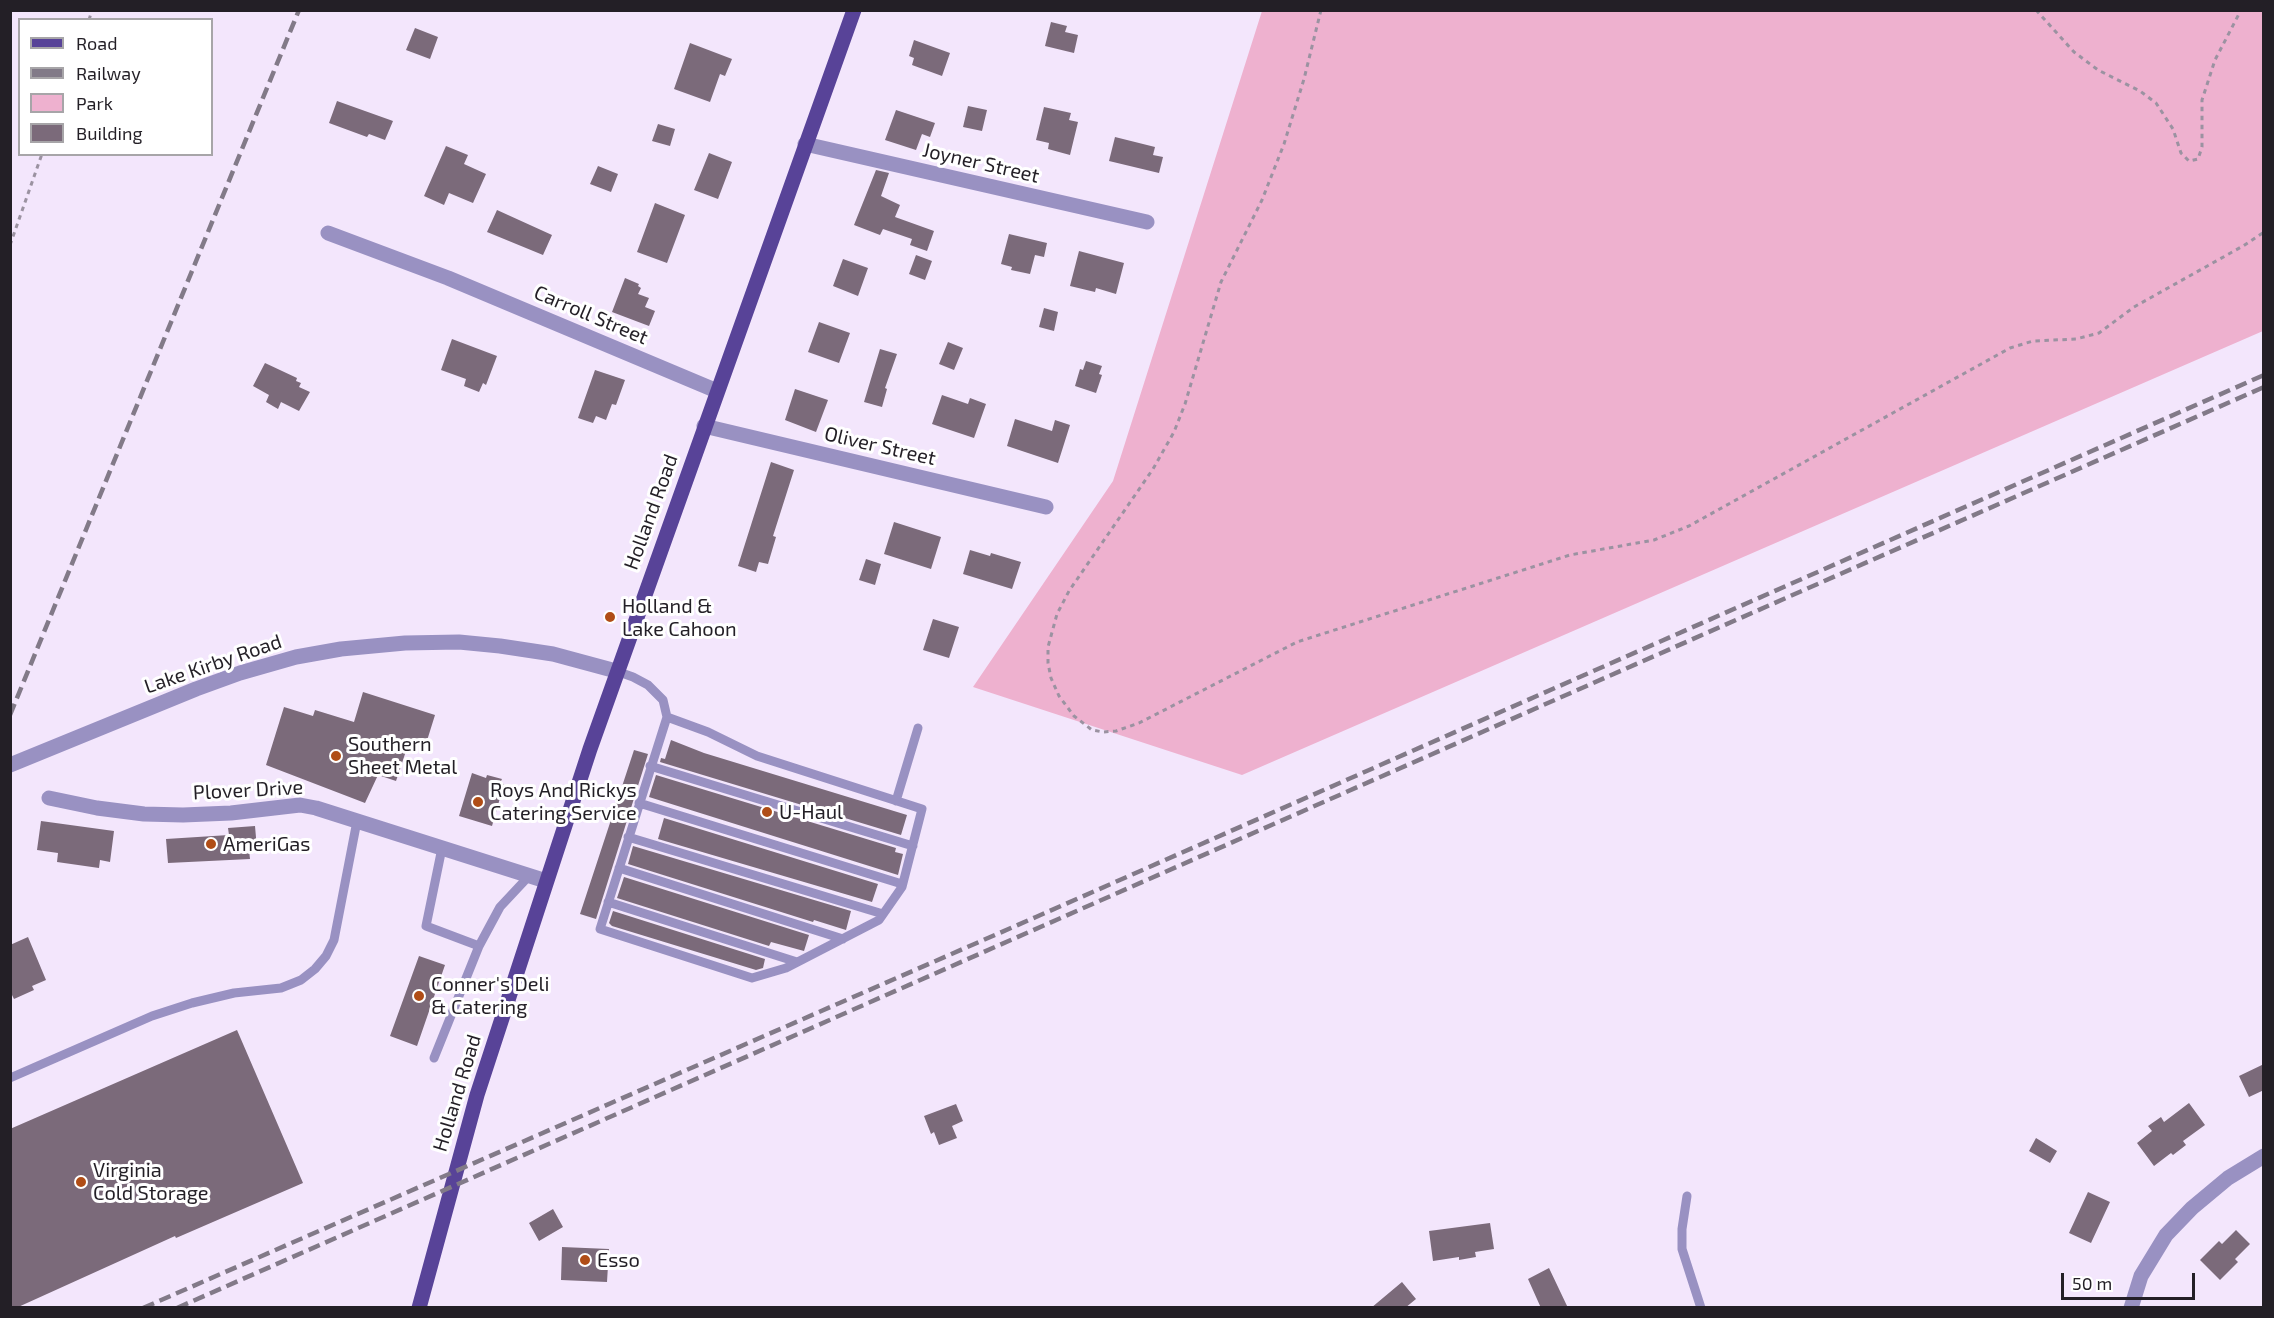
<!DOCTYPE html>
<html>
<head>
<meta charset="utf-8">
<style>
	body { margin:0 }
	#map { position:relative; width:2274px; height:1318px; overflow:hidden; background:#f3e6fc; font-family:"Exo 2",sans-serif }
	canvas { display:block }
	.frame { position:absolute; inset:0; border:12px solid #231f26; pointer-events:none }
	.legend { position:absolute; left:18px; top:18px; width:195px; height:138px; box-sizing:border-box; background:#fff; border:2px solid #a7a5a8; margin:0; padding:8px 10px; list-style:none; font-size:18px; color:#231f26 }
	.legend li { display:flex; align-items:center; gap:12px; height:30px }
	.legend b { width:30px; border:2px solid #a7a5a8 }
	.scale { position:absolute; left:2061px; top:1273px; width:134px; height:27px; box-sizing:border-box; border:3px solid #231f26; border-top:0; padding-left:8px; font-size:18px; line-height:21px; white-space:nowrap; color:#231f26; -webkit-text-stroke:4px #fff; paint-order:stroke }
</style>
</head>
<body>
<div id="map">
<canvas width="2274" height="1318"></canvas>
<div class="frame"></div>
<ul class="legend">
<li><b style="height:8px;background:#584398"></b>Road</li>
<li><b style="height:8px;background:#827a88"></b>Railway</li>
<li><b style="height:16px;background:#eeb1cf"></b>Park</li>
<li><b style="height:16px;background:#7b6a7a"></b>Building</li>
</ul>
<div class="scale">50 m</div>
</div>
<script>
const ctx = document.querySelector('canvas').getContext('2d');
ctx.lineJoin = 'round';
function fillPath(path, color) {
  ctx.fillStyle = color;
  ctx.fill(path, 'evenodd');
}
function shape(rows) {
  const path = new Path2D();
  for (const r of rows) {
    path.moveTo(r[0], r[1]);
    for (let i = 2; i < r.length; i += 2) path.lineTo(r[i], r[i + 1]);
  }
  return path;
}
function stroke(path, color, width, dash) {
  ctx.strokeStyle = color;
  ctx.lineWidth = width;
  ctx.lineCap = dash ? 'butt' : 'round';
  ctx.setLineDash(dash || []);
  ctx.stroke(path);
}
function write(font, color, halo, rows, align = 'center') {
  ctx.font = font + ' "Exo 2",sans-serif';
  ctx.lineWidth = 6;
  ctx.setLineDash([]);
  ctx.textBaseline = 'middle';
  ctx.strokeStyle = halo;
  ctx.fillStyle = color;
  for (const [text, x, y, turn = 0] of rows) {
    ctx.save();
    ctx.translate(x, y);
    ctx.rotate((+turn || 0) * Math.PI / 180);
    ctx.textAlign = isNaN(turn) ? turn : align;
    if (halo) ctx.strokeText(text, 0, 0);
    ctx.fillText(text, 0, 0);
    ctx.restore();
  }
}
fillPath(shape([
	[1262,11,2263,11,2263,331,1242,775,973,687,1113,481]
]), '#eeb1cf');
fillPath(shape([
	[1051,22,1067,26,1065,32,1078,35,1074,53,1045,46],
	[415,28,438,37,430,59,406,50],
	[914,40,950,53,942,76,912,65,914,58,909,56],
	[690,43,732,59,725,76,720,74,710,102,674,89],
	[337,101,393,121,385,140,369,134,367,137,329,123],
	[968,106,987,110,982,131,963,127],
	[1044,107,1071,113,1069,120,1078,122,1070,155,1048,149,1049,143,1036,140],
	[896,110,935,123,930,137,922,134,916,150,885,140],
	[658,124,675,129,670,146,652,141],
	[1115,137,1155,147,1153,155,1163,157,1159,173,1109,161],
	[446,146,468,155,464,164,486,174,473,203,449,193,444,205,424,196],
	[709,153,732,162,718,199,694,190],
	[598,166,618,174,611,192,590,184],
	[876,170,889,173,881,196,900,205,895,217,934,231,927,251,910,245,912,239,883,229,880,235,854,225],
	[655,203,685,215,667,263,637,252],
	[497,210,552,235,543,255,487,232],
	[1009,234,1047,243,1044,257,1035,255,1030,274,1011,270,1012,267,1001,264],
	[1079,251,1124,263,1116,294,1096,288,1095,292,1070,286],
	[916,255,932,261,925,280,909,274],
	[843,259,868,268,858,296,833,286],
	[625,278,639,284,638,286,641,288,638,294,649,298,645,307,655,311,649,326,612,312],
	[1044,308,1058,312,1054,331,1039,327],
	[819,322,850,333,839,363,808,352],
	[452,339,497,356,486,385,483,383,479,392,464,386,466,379,441,370],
	[948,342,963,348,954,370,939,364],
	[880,349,897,354,885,388,887,389,882,407,864,402],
	[1086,361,1102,366,1099,374,1102,375,1096,393,1075,386,1080,369,1083,370],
	[265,363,297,378,296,381,301,383,299,387,310,392,299,411,281,402,278,409,266,402,269,395,253,386],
	[595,370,625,380,616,405,612,404,606,420,596,416,593,423,578,418],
	[795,389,828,400,816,432,785,420],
	[942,395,968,404,970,398,986,404,974,438,932,424],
	[1015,419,1052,431,1055,420,1070,425,1058,463,1007,446],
	[771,462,794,470,773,536,776,537,768,564,759,562,756,572,738,566],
	[894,522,941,537,931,569,884,554],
	[970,550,990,556,991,553,1021,562,1012,589,963,574],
	[866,559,881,564,875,585,859,580],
	[933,619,959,627,949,658,923,650],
	[363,692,435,715,425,747,409,742,396,781,378,775,365,803,266,765,284,707,313,716,315,710,354,722],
	[671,740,704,753,907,815,901,835,660,762,661,758,665,759],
	[634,750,648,754,596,919,580,914],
	[472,773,486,778,487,775,502,779,500,783,504,784,492,826,459,816],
	[656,775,896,848,895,852,903,854,898,875,649,797],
	[664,818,878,884,872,902,658,839],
	[41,821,114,831,110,862,100,860,99,868,57,862,58,853,37,850],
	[255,826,257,849,249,850,250,859,168,863,166,839,229,835,228,828],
	[633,846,851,911,846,930,814,920,813,922,628,864],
	[624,877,809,935,804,951,771,942,769,946,617,898],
	[613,911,765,959,763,968,756,970,612,926,609,923],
	[28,937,46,980,32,986,34,990,14,999,10,991,10,945],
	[419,956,445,965,417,1046,390,1036],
	[237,1030,303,1183,176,1238,175,1236,16,1308,10,1308,10,1129],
	[2264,1064,2264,1090,2249,1097,2239,1076],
	[2189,1103,2205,1125,2183,1141,2186,1145,2173,1155,2171,1153,2154,1166,2137,1143,2152,1131,2148,1126,2161,1117,2164,1122],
	[956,1104,963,1121,952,1126,957,1138,939,1145,934,1132,931,1134,924,1116],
	[2036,1138,2057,1151,2050,1163,2029,1151],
	[2088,1192,2110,1202,2091,1243,2069,1233],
	[553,1209,563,1227,539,1241,529,1223],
	[1490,1223,1494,1249,1475,1252,1476,1257,1459,1260,1459,1257,1433,1261,1429,1231],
	[2236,1230,2250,1244,2235,1259,2238,1262,2220,1280,2200,1260,2219,1241,2222,1244],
	[562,1247,609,1249,607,1282,561,1280],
	[1549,1268,1568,1308,1541,1308,1528,1279],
	[1402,1282,1416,1299,1405,1308,1371,1308]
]), '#7b6a7a');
stroke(shape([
	[1321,10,1304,79,1284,144,1262,200,1221,282,1185,404,1174,432,1153,469,1069,591,1057,614,1048,647,1048,663,1051,678,1059,696,1074,716,1092,730,1103,732,1116,731,1139,723,1297,642,1570,555,1654,540,1689,526,2010,348,2033,341,2076,339,2099,333,2134,307,2243,246,2264,232],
	[2036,10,2074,52,2098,70,2140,91,2156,103,2173,129,2181,153,2189,161,2198,159,2202,147,2202,100,2215,60,2241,10],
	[89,20,92,10],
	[10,245,42,154]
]), '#9b92a1', 3, [4.5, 4.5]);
stroke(shape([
	[616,671,633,677,648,685,663,700,667,717,600,929,752,978,786,968,879,920,902,887,922,809,757,756,708,732,667,717],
	[650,766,913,846],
	[896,801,918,728],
	[639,803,902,884],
	[628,837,883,914],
	[442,848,426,926,479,946],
	[619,868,843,939],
	[608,902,797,962],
	[434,1058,479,946,500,907,529,876],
	[10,1078,152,1016,192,1003,234,993,281,988,301,980,315,969,326,956,334,940,357,821],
	[1687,1196,1682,1229,1682,1249,1701,1308]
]), '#9991c2', 9);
stroke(shape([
	[805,144,1147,222],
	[328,233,448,278,717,391],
	[704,426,1046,507],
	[49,798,97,808,144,814,183,815,231,813,300,805,316,808,546,881],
	[2131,1308,2141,1276,2166,1235,2192,1208,2228,1178,2264,1156]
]), '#9991c2', 15);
stroke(shape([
	[10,765,196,689,240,673,296,657,341,649,405,643,459,642,500,646,553,654,616,671]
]), '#9991c2', 15);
stroke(shape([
	[419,1308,477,1095,590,749,854,10]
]), '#584398', 15);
stroke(shape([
	[10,715,299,10],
	[143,1308,1036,917,2264,375],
	[177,1308,2264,387]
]), '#827a88', 4.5, [12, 6]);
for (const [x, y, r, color] of [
	[610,617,6,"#b04d16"],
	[336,756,6,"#b04d16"],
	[478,802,6,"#b04d16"],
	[767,812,6,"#b04d16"],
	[211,844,6,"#b04d16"],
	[419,996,6,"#b04d16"],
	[81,1182,6,"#b04d16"],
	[585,1260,6,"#b04d16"]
]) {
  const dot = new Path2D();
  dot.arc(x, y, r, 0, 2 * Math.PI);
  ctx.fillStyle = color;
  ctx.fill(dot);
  stroke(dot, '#fff', 2);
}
write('20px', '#231f26', '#fff', [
	["Joyner Street",981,163,13],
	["Carroll Street",591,315,23],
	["Oliver Street",880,446,13],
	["Holland Road",651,512,-70],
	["Lake Kirby Road",213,664,-19],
	["Plover Drive",248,790,-3],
	["Holland Road",457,1093,-73]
]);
write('20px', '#231f26', '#fff', [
	["Holland &",622,606],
	["Lake Cahoon",622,629],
	["Southern",348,744],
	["Sheet Metal",348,767],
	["Roys And Rickys",490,790],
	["Catering Service",490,813],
	["U-Haul",779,812],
	["AmeriGas",223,844],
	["Conner's Deli",431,984],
	["& Catering",431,1007],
	["Virginia",93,1170],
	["Cold Storage",93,1193],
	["Esso",597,1260]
], 'left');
</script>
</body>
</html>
